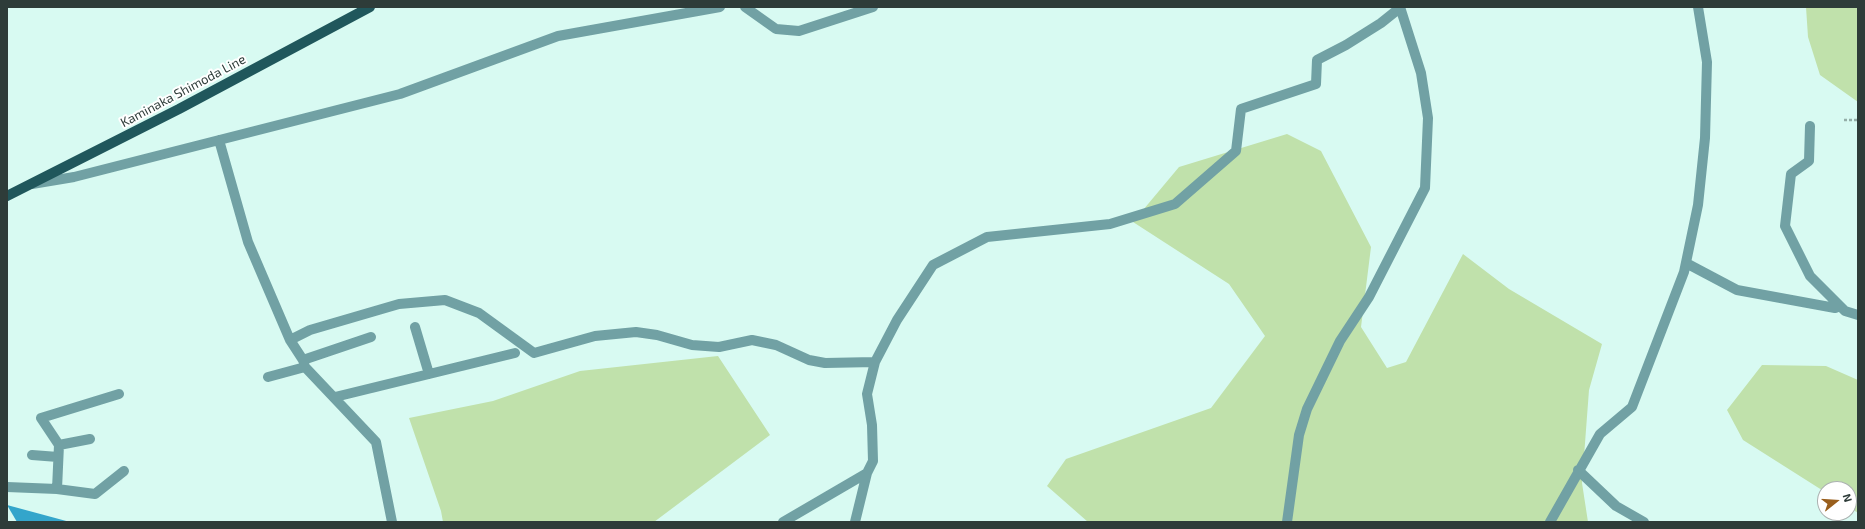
<!DOCTYPE html>
<html>
<head>
<meta charset="utf-8">
<style>
	body { margin:0 }
	#map { position:relative; width:1865px; height:529px; overflow:hidden; background:#d8faf2; font-family:"Exo 2",sans-serif }
	canvas { display:block }
	.frame { position:absolute; inset:0; border:8px solid #2e3c39; pointer-events:none }
	.north { position:absolute; left:1817px; top:481px; width:40px; height:40px; box-sizing:border-box; background:#fff; border:1px solid #abb1b0; border-radius:50%; rotate:73deg; font-size:11px; font-weight:700; line-height:16px; text-align:center; color:#2e3c39 }
	.north::after { content:''; display:block; margin:auto; width:14px; height:18px; background:#995f1d; clip-path:polygon(50% 0,100% 100%,50% 72%,0 100%) }
</style>
</head>
<body>
<div id="map">
<canvas width="1865" height="529"></canvas>
<div class="frame"></div>
<div class="north">N</div>
</div>
<script>
const ctx = document.querySelector('canvas').getContext('2d');
ctx.lineJoin = 'round';
function fillPath(path, color) {
  ctx.fillStyle = color;
  ctx.fill(path, 'evenodd');
}
function shape(rows) {
  const path = new Path2D();
  for (const r of rows) {
    path.moveTo(r[0], r[1]);
    for (let i = 2; i < r.length; i += 2) path.lineTo(r[i], r[i + 1]);
  }
  return path;
}
function stroke(path, color, width, dash) {
  ctx.strokeStyle = color;
  ctx.lineWidth = width;
  ctx.lineCap = dash ? 'butt' : 'round';
  ctx.setLineDash(dash || []);
  ctx.stroke(path);
}
function write(font, color, halo, rows, align = 'center') {
  ctx.font = font + ' "Exo 2",sans-serif';
  ctx.lineWidth = 4;
  ctx.setLineDash([]);
  ctx.textBaseline = 'middle';
  ctx.strokeStyle = halo;
  ctx.fillStyle = color;
  for (const [text, x, y, turn = 0] of rows) {
    ctx.save();
    ctx.translate(x, y);
    ctx.rotate((+turn || 0) * Math.PI / 180);
    ctx.textAlign = isNaN(turn) ? turn : align;
    if (halo) ctx.strokeText(text, 0, 0);
    ctx.fillText(text, 0, 0);
    ctx.restore();
  }
}
fillPath(shape([
	[1806,7,1858,7,1858,102,1820,75,1808,37],
	[1287,134,1321,151,1371,247,1361,327,1387,368,1406,362,1463,254,1509,289,1602,344,1589,390,1582,483,1588,522,1088,522,1047,486,1066,459,1211,408,1265,336,1229,284,1133,222,1179,167],
	[718,356,770,435,654,522,443,522,441,511,409,418,493,401,580,371],
	[1762,365,1826,366,1858,380,1858,513,1849,507,1849,489,1825,489,1825,492,1743,440,1727,410]
]), '#c0e1ab');
fillPath(shape([
	[7,505,70,522,17,522]
]), '#33a5cb');
stroke(shape([
	[1844,120,1858,120]
]), '#94aea8', 2.5, [3, 2]);
stroke(shape([
	[745,7,776,29,799,31,873,7],
	[1810,126,1809,161,1791,174,1785,226,1810,276,1845,311,1858,315],
	[219,140,248,242,290,340,303,360,305,367,376,442,392,522],
	[32,184,74,177,400,94,558,36,720,7],
	[1686,263,1737,290,1835,308,1840,306],
	[415,327,429,374],
	[290,340,310,330,399,304,445,300,479,313,534,353,595,336,636,332,657,335,692,345,719,347,752,340,776,345,809,360,825,363,875,362],
	[303,360,371,337],
	[268,377,305,367],
	[335,397,515,353],
	[59,445,90,439],
	[32,455,58,457],
	[1578,470,1616,506,1644,522],
	[7,487,57,489,59,445,41,418,119,394],
	[57,489,95,494,124,471],
	[783,522,867,473],
	[855,522,867,473,873,461,872,425,867,394,875,362,897,320,933,265,987,237,1110,224,1175,204,1236,151,1241,109,1316,84,1317,60,1346,45,1381,23,1401,7],
	[1287,522,1299,435,1307,409,1340,341,1369,297,1425,188,1428,118,1421,73,1400,7],
	[1550,522,1600,434,1632,407,1684,272,1698,205,1705,138,1707,62,1698,7]
]), '#71a1a4', 10);
stroke(shape([
	[7,196,179,109,370,7]
]), '#20575c', 10);
write('13px', '#2e3c39', '#fff', [
	["Kaminaka Shimoda Line",183,91,-28]
]);
</script>
</body>
</html>
